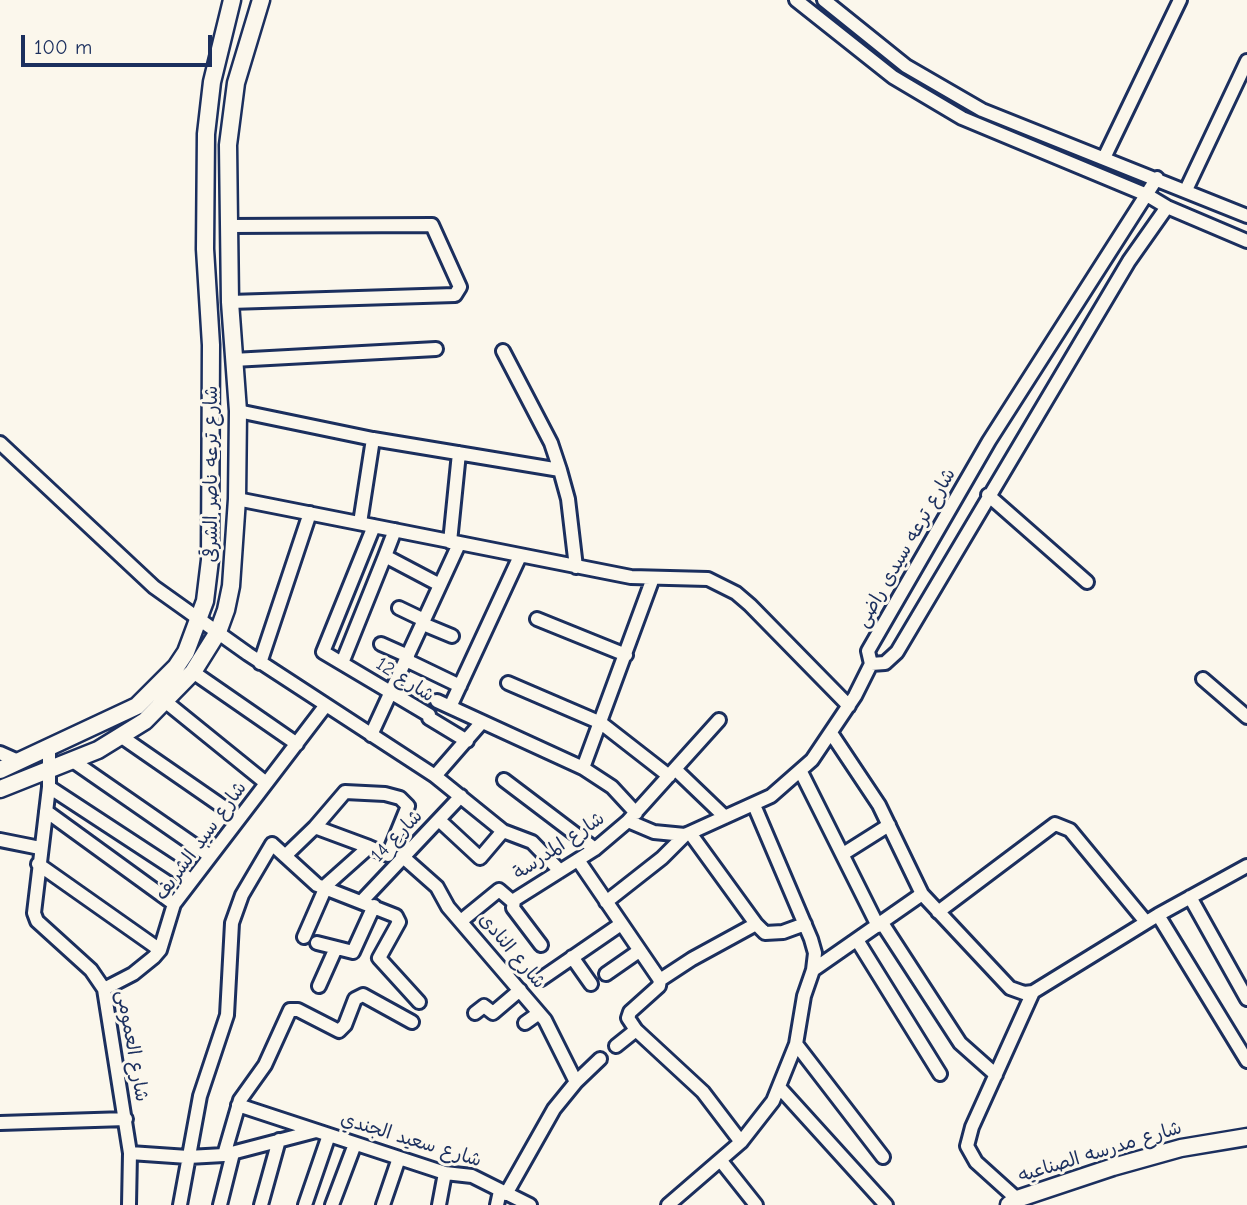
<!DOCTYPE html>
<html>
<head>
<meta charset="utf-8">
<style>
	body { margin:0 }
	#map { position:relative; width:1247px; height:1205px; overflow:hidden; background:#fbf7ec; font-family:"Comic Neue",sans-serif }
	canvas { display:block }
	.scale { position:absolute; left:21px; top:35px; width:191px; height:32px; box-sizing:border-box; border:4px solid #1b2f5e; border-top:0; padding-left:9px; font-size:21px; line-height:24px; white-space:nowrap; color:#1b2f5e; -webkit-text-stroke:5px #fbf7ec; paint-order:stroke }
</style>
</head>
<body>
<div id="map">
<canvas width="1247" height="1205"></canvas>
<div class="scale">100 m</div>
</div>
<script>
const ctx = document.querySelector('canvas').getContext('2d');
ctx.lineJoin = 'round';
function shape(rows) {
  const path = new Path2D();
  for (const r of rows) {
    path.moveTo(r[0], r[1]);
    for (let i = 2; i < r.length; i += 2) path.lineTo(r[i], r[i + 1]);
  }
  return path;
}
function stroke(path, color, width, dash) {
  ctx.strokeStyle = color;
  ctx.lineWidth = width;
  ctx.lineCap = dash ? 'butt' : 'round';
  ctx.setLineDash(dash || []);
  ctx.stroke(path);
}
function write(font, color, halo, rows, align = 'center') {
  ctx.font = font + ' "Comic Neue","Playpen Sans Arabic",sans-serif';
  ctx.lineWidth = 6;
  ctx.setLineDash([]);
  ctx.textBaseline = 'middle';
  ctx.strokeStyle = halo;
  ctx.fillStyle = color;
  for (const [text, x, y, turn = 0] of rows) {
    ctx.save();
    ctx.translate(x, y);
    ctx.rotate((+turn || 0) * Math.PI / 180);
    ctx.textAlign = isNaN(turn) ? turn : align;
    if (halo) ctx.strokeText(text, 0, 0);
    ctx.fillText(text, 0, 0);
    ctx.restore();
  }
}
const minor = shape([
	[796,0,893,77,962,118,1147,195,1167,207,1247,241],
	[824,0,906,66,982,110,1247,216],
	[1104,158,1180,0],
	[1186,190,1247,61],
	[230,226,432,225,460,287,455,295,230,302],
	[503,351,551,443,560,470,568,499,576,567],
	[233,360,436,349],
	[238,411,373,439,560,470],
	[0,443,154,587,248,654,435,776,482,722],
	[988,495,1087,582],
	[237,499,631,577,708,579,736,593,750,605,849,706],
	[360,523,373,439],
	[374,526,323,652,429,715,429,718,467,741],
	[395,530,385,556,440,585],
	[450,542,459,453],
	[399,608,424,620],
	[537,619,626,655],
	[423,624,452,636],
	[381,644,408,656],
	[406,660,460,686],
	[260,663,310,513],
	[342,663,385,556],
	[871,664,885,663,897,652,1129,261,1167,207],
	[193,672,297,744],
	[1203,679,1247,717],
	[508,683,601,723,669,776],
	[437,701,583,768,612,787,636,813],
	[166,702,266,783],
	[450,707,520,556],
	[831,733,879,805,922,894],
	[371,735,459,544],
	[122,737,239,818],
	[49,748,49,787,34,913,37,921,91,970,104,989,130,1153,129,1205],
	[0,753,18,761],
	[73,761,210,856],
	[583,768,653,578],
	[675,769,725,817],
	[801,772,878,926],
	[435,776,503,831,532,842,560,871],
	[504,780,595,849],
	[49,787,191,880],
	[46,811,174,904],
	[439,820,480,858,503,831],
	[628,821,654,832,685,835],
	[315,827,345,792,385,794,400,798,408,806,388,855,369,847,323,888],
	[690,833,756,924],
	[0,840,40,848],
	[843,854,889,825],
	[285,856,315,827,369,847],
	[402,856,437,887,448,907,545,1020,576,1082],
	[578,860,660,980],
	[38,864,160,950],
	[1190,897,1247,999],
	[361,902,461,796],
	[606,902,662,858,685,835,771,796,812,760,855,696,871,664,868,651,989,441,1157,178],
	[938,912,1055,824,1070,830,1146,922],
	[1158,915,1247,1061],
	[461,921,499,890,513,902],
	[882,923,960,1043,996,1075],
	[304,937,325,889],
	[857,940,940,1074],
	[317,943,353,952,374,906],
	[541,945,513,908,514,900,595,849,628,821,719,720],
	[572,957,591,984],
	[813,970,922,894,1010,988,1024,993,1033,992,1158,915,1247,866],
	[606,974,639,951],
	[541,979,621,924],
	[319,986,336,948],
	[104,989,133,974,154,957,160,950,174,904,326,705],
	[475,1013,484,1006,493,1013,520,990],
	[525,1023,539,1013],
	[636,1030,703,1092,741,1142],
	[796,1044,883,1157],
	[616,1046,636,1030,628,1018,630,1012,659,986,660,980,692,959,756,924,765,933,783,932,805,924],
	[779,1087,886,1205],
	[238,1105,445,1173,472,1176,530,1205],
	[0,1123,126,1119],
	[130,1153,188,1157,224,1155,316,1131],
	[224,1155,240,1100,265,1065,290,1010,298,1010,339,1031,345,1025,355,999,363,995,412,1022],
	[721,1161,756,1205],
	[506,1194,554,1109,576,1082,600,1059],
	[1017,1199,976,1162,967,1146,972,1127,1033,992],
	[180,1205,200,1096,227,1015,232,923,242,895,272,844,317,885,396,916,399,922,379,958,419,1002],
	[220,1205,233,1153],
	[261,1205,279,1140],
	[305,1205,329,1135],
	[332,1205,355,1144],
	[383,1205,399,1158],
	[439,1205,445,1173],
	[497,1205,500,1191],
	[668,1205,741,1142,773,1101,796,1044,804,996,813,970,815,953,811,939,754,805]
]);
const tertiary = shape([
	[0,770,137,706,176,667,186,652,205,601,210,560,211,345,205,249,206,134,212,82,232,0],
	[0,789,98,750,145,721,193,672,218,632,226,610,231,586,237,499,238,411,230,302,228,145,236,83,261,0],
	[1009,1205,1017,1199,1113,1167,1181,1148,1247,1137]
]);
stroke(minor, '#1b2f5e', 18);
stroke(tertiary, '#1b2f5e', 21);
stroke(minor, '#fbf7ec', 12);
stroke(tertiary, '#fbf7ec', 16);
write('19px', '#1b2f5e', '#fbf7ec', [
	["شارع ترعه ناصر الشرقى",212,474,-90],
	["شارع ترعه سيدى راضى",906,548,-60],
	["شارع 12",405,680,33],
	["شارع 14",397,836,-46],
	["شارع سيد الشريف",201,841,-54],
	["شارع المدرسة",559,846,-34],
	["شارع النادى",512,951,50],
	["شارع العمومى",132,1046,80],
	["شارع سعيد الجندي",411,1140,17],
	["شارع مدرسه الصناعيه",1100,1152,-17]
]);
</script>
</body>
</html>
